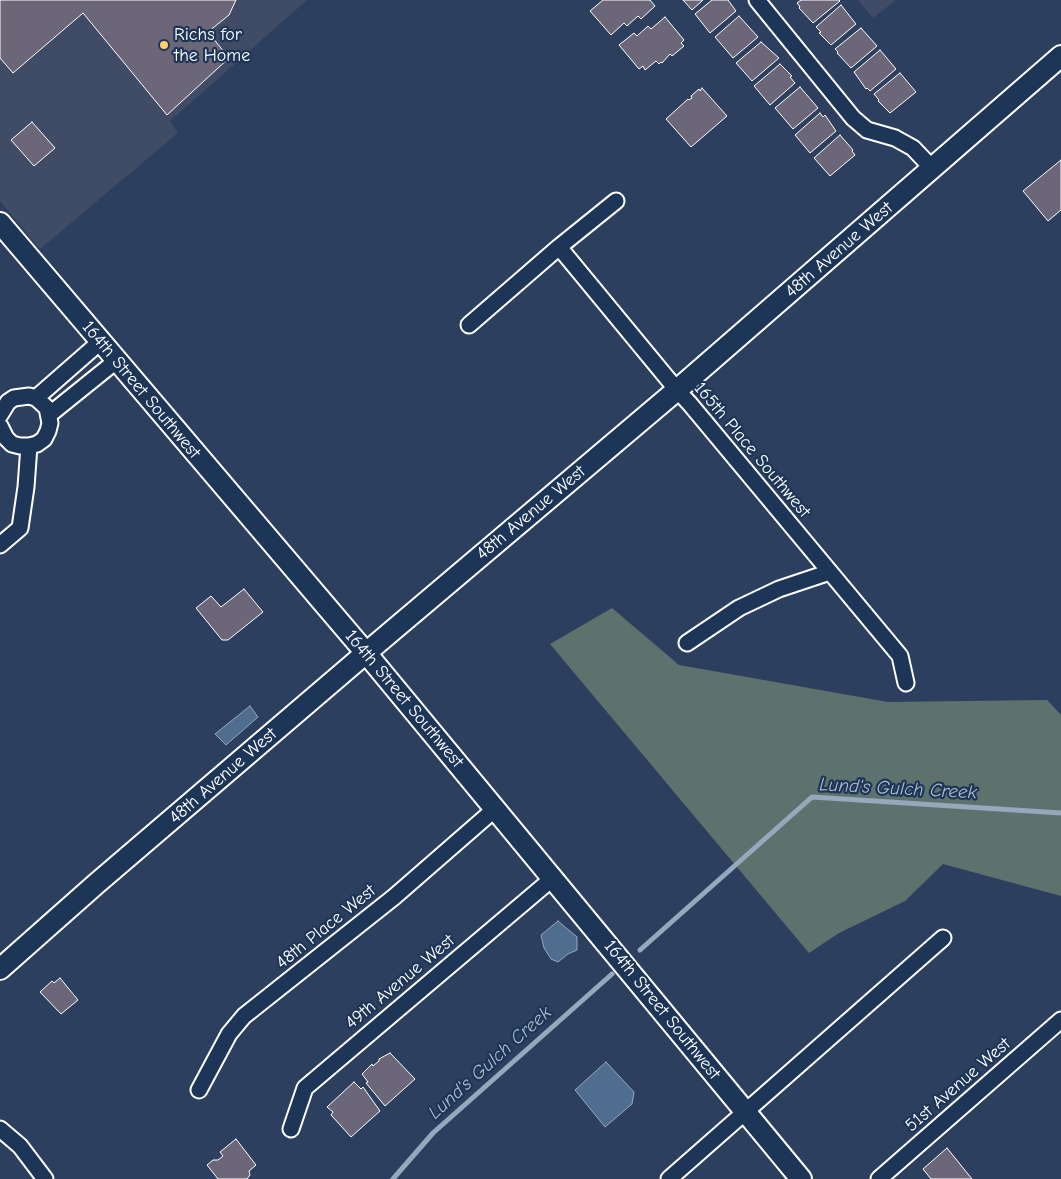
<!DOCTYPE html>
<html>
<head>
<meta charset="utf-8">
<style>
	body { margin:0 }
	canvas { display:block; background:#2d3f5e }
</style>
</head>
<body>
<canvas width="1061" height="1179"></canvas>
<script>
const ctx = document.querySelector('canvas').getContext('2d');
ctx.lineJoin = 'round';
function fillPath(path, color) {
  ctx.fillStyle = color;
  ctx.fill(path, 'evenodd');
}
function shape(rows) {
  const path = new Path2D();
  for (const r of rows) {
    path.moveTo(r[0], r[1]);
    for (let i = 2; i < r.length; i += 2) path.lineTo(r[i], r[i + 1]);
  }
  return path;
}
function stroke(path, color, width, dash) {
  ctx.strokeStyle = color;
  ctx.lineWidth = width;
  ctx.lineCap = dash ? 'butt' : 'round';
  ctx.setLineDash(dash || []);
  ctx.stroke(path);
}
function write(font, color, halo, rows, align = 'center') {
  ctx.font = font + ' "Comic Neue",sans-serif';
  ctx.lineWidth = 4.5;
  ctx.setLineDash([]);
  ctx.textBaseline = 'middle';
  ctx.strokeStyle = halo;
  ctx.fillStyle = color;
  for (const [text, x, y, turn = 0] of rows) {
    ctx.save();
    ctx.translate(x, y);
    ctx.rotate((+turn || 0) * Math.PI / 180);
    ctx.textAlign = isNaN(turn) ? turn : align;
    if (halo) ctx.strokeText(text, 0, 0);
    ctx.fillText(text, 0, 0);
    ctx.restore();
  }
}
fillPath(shape([
	[0,0,307,0,170,121,178,133,40,249,0,201],
	[858,0,896,0,873,18]
]), '#404b66');
fillPath(shape([
	[612,608,679,665,888,702,1047,700,1061,715,1061,896,943,864,905,901,839,933,809,953,550,644]
]), '#5e726d');
const water = shape([
	[250,706,258,717,226,745,215,734,250,706],
	[558,921,577,937,577,950,568,954,558,962,551,959,544,948,541,935,558,921],
	[606,1062,634,1092,632,1104,605,1127,575,1090,606,1062]
]);
fillPath(water, '#4f6e8f');
stroke(water, '#95a8bc', 1);
stroke(shape([
	[640,950,812,797,1061,813],
	[393,1179,433,1133,612,974]
]), '#95a8bc', 5);
const building = shape([
	[0,0,236,0,229,15,208,32,229,58,167,115,83,13,13,73,0,58,0,0],
	[603,0,650,0,655,6,641,19,638,16,627,26,624,23,611,35,590,11,603,0],
	[683,0,703,0,692,10,683,0],
	[712,0,728,0,736,11,710,33,695,14,712,0],
	[801,0,839,0,840,1,813,23,799,8,800,7,797,3,801,0],
	[841,5,856,24,831,45,819,33,821,32,816,27,841,5],
	[739,16,758,37,733,58,715,37,739,16],
	[665,17,684,40,681,43,684,46,672,56,670,54,662,63,661,62,659,64,656,61,645,70,643,66,639,69,619,45,634,33,637,36,648,26,651,29,665,17],
	[861,28,877,46,851,68,837,53,838,52,835,49,861,28],
	[761,42,779,58,752,81,736,63,761,42],
	[880,50,896,69,870,91,867,88,866,89,854,72,880,50],
	[780,64,792,76,790,77,795,83,770,105,754,86,780,64],
	[900,73,916,92,890,113,878,101,879,100,874,94,900,73],
	[800,87,818,108,793,129,775,108,800,87],
	[702,88,727,116,691,147,666,119,688,99,689,100,692,98,691,96,699,89,700,91,702,88],
	[820,113,823,117,825,115,836,131,810,153,795,135,820,113],
	[32,122,55,148,34,166,11,140,32,122],
	[840,135,853,150,852,151,855,155,830,176,814,158,840,135],
	[1061,160,1061,210,1048,221,1023,191,1061,160],
	[244,589,263,612,228,640,222,640,196,608,211,596,221,607,244,589],
	[60,978,78,1000,61,1014,40,992,52,981,54,983,60,978],
	[390,1053,415,1079,385,1106,366,1083,368,1082,362,1074,372,1064,373,1066,379,1061,379,1059,390,1053],
	[354,1082,361,1089,363,1087,380,1111,351,1137,331,1115,333,1112,327,1107,354,1082],
	[236,1139,256,1165,249,1171,250,1175,247,1179,218,1179,207,1165,213,1160,218,1160,223,1156,220,1152,236,1139],
	[947,1148,972,1179,931,1179,923,1169,947,1148]
]);
fillPath(building, '#6c6778');
stroke(building, '#fff', 1);
const minor = shape([
	[757,0,853,118,867,130,895,138,913,148,932,168],
	[559,247,677,390,690,404,900,656,906,683],
	[469,325,559,247,616,201],
	[36,398,100,342],
	[0,415,8,402,14,398,29,396,36,398,47,408,50,423,48,431,44,439,37,444,29,446,20,446,12,444,6,438,0,426],
	[49,415,116,361],
	[0,545,20,528,26,487,29,446],
	[687,643,739,608,779,589,830,572],
	[199,1090,229,1034,244,1016,394,897,495,809],
	[0,1129,20,1146,45,1179],
	[291,1129,305,1088,553,878],
	[669,1179,943,938],
	[879,1179,1061,1020]
]);
const tertiary = shape([
	[0,223,366,653,801,1179],
	[0,969,96,884,366,653,677,390,1061,56]
]);
stroke(minor, '#fff', 19);
stroke(tertiary, '#fff', 24);
stroke(minor, '#1d3557', 15);
stroke(tertiary, '#1d3557', 20);
for (const [x, y, r, color] of [
	[164,45,5,"#ffd166"]
]) {
  const dot = new Path2D();
  dot.arc(x, y, r, 0, 2 * Math.PI);
  ctx.fillStyle = color;
  ctx.fill(dot);
  stroke(dot, '#1d3557', 2);
}
write('18px', '#fff', '#1d3557', [
	["Richs for",174,35],
	["the Home",174,56]
], 'left');
write('18px', '#fff', '#1d3557', [
	["48th Avenue West",839,250,-41],
	["164th Street Southwest",141,390,50],
	["165th Place Southwest",752,450,50],
	["48th Avenue West",531,513,-40],
	["164th Street Southwest",404,699,50],
	["48th Avenue West",223,776,-41],
	["48th Place West",326,927,-39],
	["49th Avenue West",400,982,-40],
	["164th Street Southwest",662,1010,51],
	["51st Avenue West",958,1085,-41]
]);
write('italic 19px', '#b0becd', '#1d3557', [
	["Lund's Gulch Creek",898,789,3],
	["Lund's Gulch Creek",490,1063,-42]
]);
</script>
</body>
</html>
